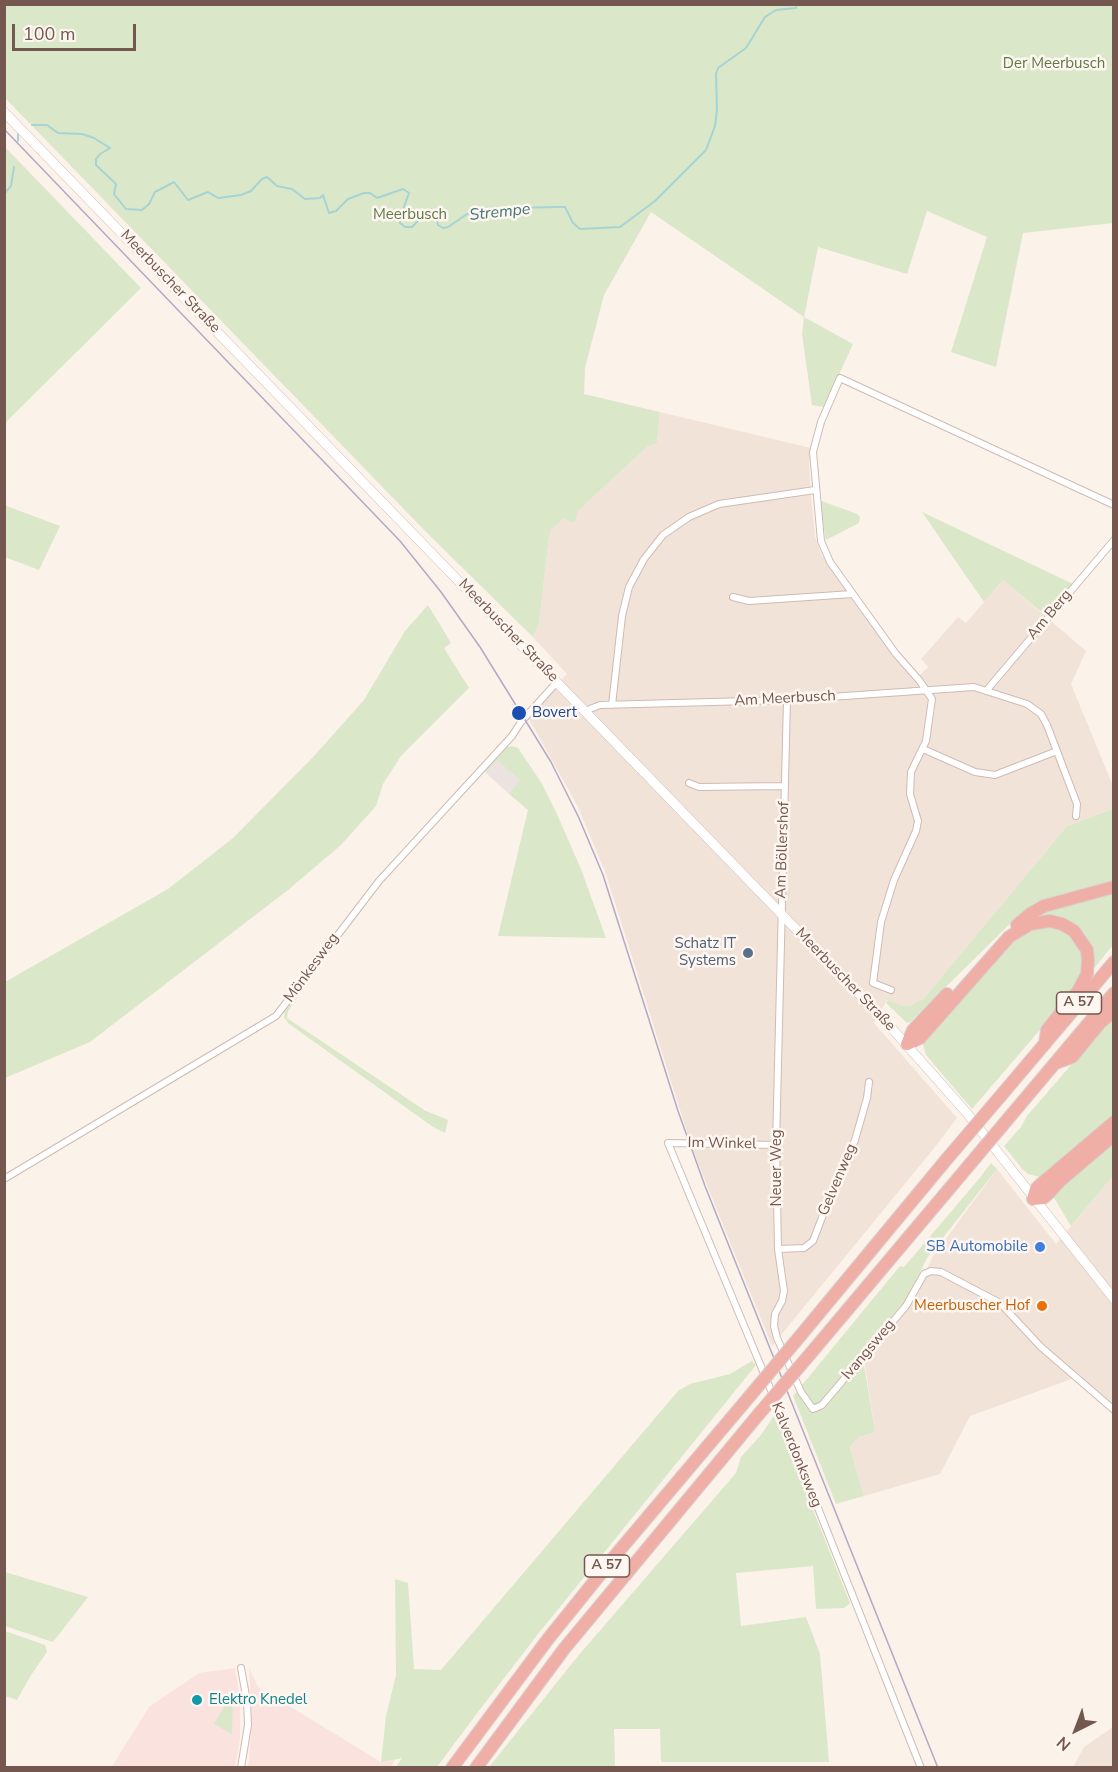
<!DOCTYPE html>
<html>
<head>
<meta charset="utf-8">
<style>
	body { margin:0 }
	#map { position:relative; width:1118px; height:1772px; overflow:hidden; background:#fbf2ea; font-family:"Nunito Sans",sans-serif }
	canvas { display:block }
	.frame { position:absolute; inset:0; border:6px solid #74574f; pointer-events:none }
	.north { position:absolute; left:1046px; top:1700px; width:60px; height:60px; -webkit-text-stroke:4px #fef6f0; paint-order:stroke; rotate:222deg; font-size:16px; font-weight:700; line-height:24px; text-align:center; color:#74574f }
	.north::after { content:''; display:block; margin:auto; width:21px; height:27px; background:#74574f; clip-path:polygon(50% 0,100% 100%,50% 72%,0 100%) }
	.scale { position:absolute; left:12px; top:24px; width:124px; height:27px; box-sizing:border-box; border:3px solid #74574f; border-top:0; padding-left:8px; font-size:18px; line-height:21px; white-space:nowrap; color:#74574f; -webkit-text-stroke:4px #fef6f0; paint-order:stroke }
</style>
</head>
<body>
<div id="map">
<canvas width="1118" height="1772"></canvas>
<div class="frame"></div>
<div class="north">N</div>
<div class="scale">100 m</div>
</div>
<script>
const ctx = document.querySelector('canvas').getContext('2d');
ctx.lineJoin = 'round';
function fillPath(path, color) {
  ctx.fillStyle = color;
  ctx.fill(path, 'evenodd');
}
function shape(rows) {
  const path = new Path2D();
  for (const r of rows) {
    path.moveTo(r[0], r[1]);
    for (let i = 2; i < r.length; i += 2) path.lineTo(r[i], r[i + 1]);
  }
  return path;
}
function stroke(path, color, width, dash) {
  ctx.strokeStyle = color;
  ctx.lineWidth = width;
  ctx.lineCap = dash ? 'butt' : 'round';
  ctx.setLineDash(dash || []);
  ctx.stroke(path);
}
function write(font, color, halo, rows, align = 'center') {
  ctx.font = font + ' "Nunito Sans",sans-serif';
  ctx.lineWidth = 5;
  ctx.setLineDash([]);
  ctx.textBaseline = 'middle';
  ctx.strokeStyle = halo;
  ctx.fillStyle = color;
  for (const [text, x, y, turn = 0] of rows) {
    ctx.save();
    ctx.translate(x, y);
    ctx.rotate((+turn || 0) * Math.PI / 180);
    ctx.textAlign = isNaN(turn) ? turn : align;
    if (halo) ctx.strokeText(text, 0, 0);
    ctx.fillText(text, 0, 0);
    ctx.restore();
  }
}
fillPath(shape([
	[660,412,811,448,809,463,811,497,815,537,822,556,889,649,916,679,928,667,921,659,958,617,966,623,1003,580,1086,651,1071,684,1113,786,1113,809,1067,826,924,998,910,1006,900,1005,887,1000,874,1023,957,1118,935,1147,772,1346,692,1148,606,874,578,807,528,717,567,674,533,637,539,623,549,537,552,529,563,519,575,523,578,511,647,447,657,443],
	[997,1169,1056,1244,1113,1176,1113,1405,1080,1376,970,1416,940,1474,864,1496,850,1447,859,1437,875,1432,864,1359,911,1305,932,1258],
	[1113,1727,1113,1767,1073,1767,1084,1747]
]), '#f2e3d9');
fillPath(shape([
	[235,1668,240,1699,240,1739,235,1767,111,1768,149,1707,199,1673],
	[249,1668,258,1687,381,1762,397,1756,391,1767,247,1768,249,1760,252,1715]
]), '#fae3df');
fillPath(shape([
	[497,759,521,781,509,794,485,772]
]), '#eae3df');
fillPath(shape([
	[5,4,1113,5,1113,223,1023,233,996,367,951,352,987,237,927,211,907,274,818,247,804,317,853,344,824,407,812,405,802,334,804,317,651,212,604,295,585,368,584,394,660,412,657,443,647,447,578,511,575,523,563,519,552,529,549,537,539,623,533,637,430,536,5,98],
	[5,147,141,288,5,423],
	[819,500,857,514,860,517,859,523,826,540],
	[4,505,60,526,39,570,5,557],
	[922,512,1073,584,1046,616,1003,580,984,602],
	[428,605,451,643,444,648,469,688,401,756,383,784,376,806,341,845,288,890,90,1042,5,1078,5,982,168,889,233,838,315,755,364,700,405,631],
	[512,746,518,748,541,782,556,812,581,869,606,938,498,936,528,810,509,794,520,780,497,760,485,772,483,770,507,747],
	[1113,809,1113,882,1045,900,1019,915,910,1022,907,1023,886,1003,888,1000,900,1005,910,1006,924,998,1067,826],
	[1113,891,1113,945,1091,972,1078,930,1024,922,1039,912],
	[1047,926,1064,931,1079,945,1083,963,1079,980,1057,1010,972,1109,926,1055,923,1045,926,1037,1014,941,1030,931],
	[335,942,288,1011,287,1018,424,1110,448,1120,445,1133,433,1127,288,1023,284,1017,285,1010],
	[1113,1019,1113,1118,1040,1177,1028,1174,1023,1170,1004,1146,1021,1127,1027,1116,1089,1044],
	[1113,1142,1113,1176,1071,1226,1053,1196,1058,1188,1067,1183],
	[991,1163,997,1169,927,1258,905,1303,862,1353,875,1432,859,1437,850,1447,864,1496,836,1504,793,1396,900,1266,904,1267,978,1180],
	[752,1361,756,1365,752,1370,538,1634,475,1716,437,1767,396,1767,402,1758,381,1762,386,1716,396,1675,395,1579,408,1583,414,1669,441,1670,678,1391,690,1384,730,1374],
	[775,1414,850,1603,844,1608,816,1609,813,1566,736,1573,741,1626,806,1617,820,1654,829,1762,661,1762,660,1729,614,1729,615,1767,489,1767,578,1656,736,1473,741,1457,761,1435],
	[4,1572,5,1572,88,1597,53,1642,5,1626],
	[5,1631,45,1645,47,1652,31,1675,17,1700,5,1696],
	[231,1695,233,1698,232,1734,214,1724]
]), '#dae8c9');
stroke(shape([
	[32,125,47,125,58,133,82,134,94,138,110,148,100,154,96,159,96,165,116,184,114,194,126,209,142,210,149,204,155,192,174,182,188,200,208,192,218,198,241,195,251,191,262,179,267,177,277,186,292,189,305,199,320,198,323,195,329,213,336,211,348,199,364,193,370,193,377,198,403,189,409,193,400,218,400,223,405,227,412,227,422,217,427,216,433,216,437,219,438,225,443,228,448,227,467,214,499,212,507,208,559,207,565,207,573,223,580,229,620,227,655,201,706,150,715,126,717,109,716,74,718,68,746,48,765,17,776,10,796,8,797,4],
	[18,141,18,134],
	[4,194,11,186,14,167]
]), '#a6d4d4', 2);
const street = shape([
	[733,597,749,601,852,594],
	[986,691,1114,540],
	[787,700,776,1145,778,1249,784,1291,782,1301,775,1314,774,1326,777,1338,801,1392,813,1409,822,1405,906,1306,924,1274,931,1271,941,1272,1000,1303,1041,1347,1114,1410],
	[612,705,622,616,629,587,644,559,663,535,689,517,719,504,815,490],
	[585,711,600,705,787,700,974,687,1027,704,1041,714,1047,725,1077,804,1076,816],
	[923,749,975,772,995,775,1057,751],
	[689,783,699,787,785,786],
	[891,990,873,983,881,922,894,880,916,831,918,821,910,794,911,772,926,741,932,699,919,680,896,654,830,562,821,541,813,452,821,422,840,378,1114,505],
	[776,1145,668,1143,780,1412,921,1768],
	[4,1179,276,1016,379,881,512,736,521,722,557,682],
	[778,1249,804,1248,813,1241,826,1207,855,1140,867,1098,869,1082],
	[241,1768,248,1725,247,1701,241,1668]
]);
const secondary = shape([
	[4,112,888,1024,966,1112,1114,1299]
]);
const highway = shape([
	[1017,925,1030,914,1044,906,1114,887],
	[907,1044,920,1038,1009,937,1030,924,1050,921,1062,924,1074,931,1087,950,1088,961,1087,974,1078,991,1047,1030,1045,1044],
	[907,1044,913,1030,947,994],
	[1056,1063,1072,1057,1100,1023,1114,1011],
	[1004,1092,1114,962],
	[1018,1107,1114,993],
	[1114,1122,1041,1184,1036,1189,1033,1199,1043,1198,1048,1194,1060,1181,1114,1135],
	[801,1335,946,1160],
	[811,1353,960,1176],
	[452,1768,548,1639,619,1551,749,1397],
	[476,1768,564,1649,758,1415]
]);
stroke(street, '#cfbbb3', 8);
stroke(secondary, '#d1bab1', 10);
stroke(highway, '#d8d0ce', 14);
stroke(street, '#fff', 6);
stroke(secondary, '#fff', 9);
stroke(highway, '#f0afa6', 12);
stroke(shape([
	[4,129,400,541,441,592,480,647,551,762,579,818,603,875,678,1111,705,1186,938,1768]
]), '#b3a8c5', 1.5);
const highwayBridge = shape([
	[946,1160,1004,1092],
	[960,1176,1018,1107],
	[749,1397,801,1335],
	[758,1415,811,1353]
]);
stroke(highwayBridge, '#d8d0ce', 14, []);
stroke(highwayBridge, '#f0afa6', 12);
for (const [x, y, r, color] of [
	[519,713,8,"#1a4fb4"],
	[748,953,6,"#5c6f8a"],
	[1040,1247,6,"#3f7fe0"],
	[1042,1306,6,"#e8710a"],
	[197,1700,6,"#0f9aa8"]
]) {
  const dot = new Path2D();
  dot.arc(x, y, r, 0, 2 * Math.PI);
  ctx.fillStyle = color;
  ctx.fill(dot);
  stroke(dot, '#fef6f0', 2);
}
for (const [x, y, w] of [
	[1079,1003,45],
	[607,1566,45]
]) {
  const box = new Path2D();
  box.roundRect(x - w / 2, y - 11, w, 22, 4.5);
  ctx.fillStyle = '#fef6f0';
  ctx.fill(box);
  stroke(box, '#74574f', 1.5);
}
write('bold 14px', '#74574f', null, [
	["A 57",1079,1003],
	["A 57",607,1566]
]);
write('15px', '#5e7848', '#fef6f0', [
	["Der Meerbusch",1054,64],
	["Meerbusch",410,215]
]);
write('15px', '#74574f', '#fef6f0', [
	["Meerbuscher Straße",170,282,46],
	["Am Berg",1050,615,-50],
	["Meerbuscher Straße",508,631,46],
	["Am Meerbusch",785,699,-3],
	["Am Böllershof",783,850,-88],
	["Mönkesweg",312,968,-54],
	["Meerbuscher Straße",845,980,46],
	["Im Winkel",722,1144,1],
	["Neuer Weg",777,1168,-90],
	["Gelvenweg",838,1180,-67],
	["Ivangsweg",869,1350,-50],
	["Kalverdonksweg",796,1455,68]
]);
write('15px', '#164399', '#fef6f0', [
	["Bovert",532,713]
], 'left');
write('15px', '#4e5e75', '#fef6f0', [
	["Schatz IT",736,944],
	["Systems",736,961]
], 'right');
write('15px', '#366cbe', '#fef6f0', [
	["SB Automobile",1028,1247]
], 'right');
write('15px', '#c56008', '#fef6f0', [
	["Meerbuscher Hof",1030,1306]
], 'right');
write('15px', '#0d838f', '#fef6f0', [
	["Elektro Knedel",209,1700]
], 'left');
write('italic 16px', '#437678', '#fef6f0', [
	["Strempe",500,213,-6]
]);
</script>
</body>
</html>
